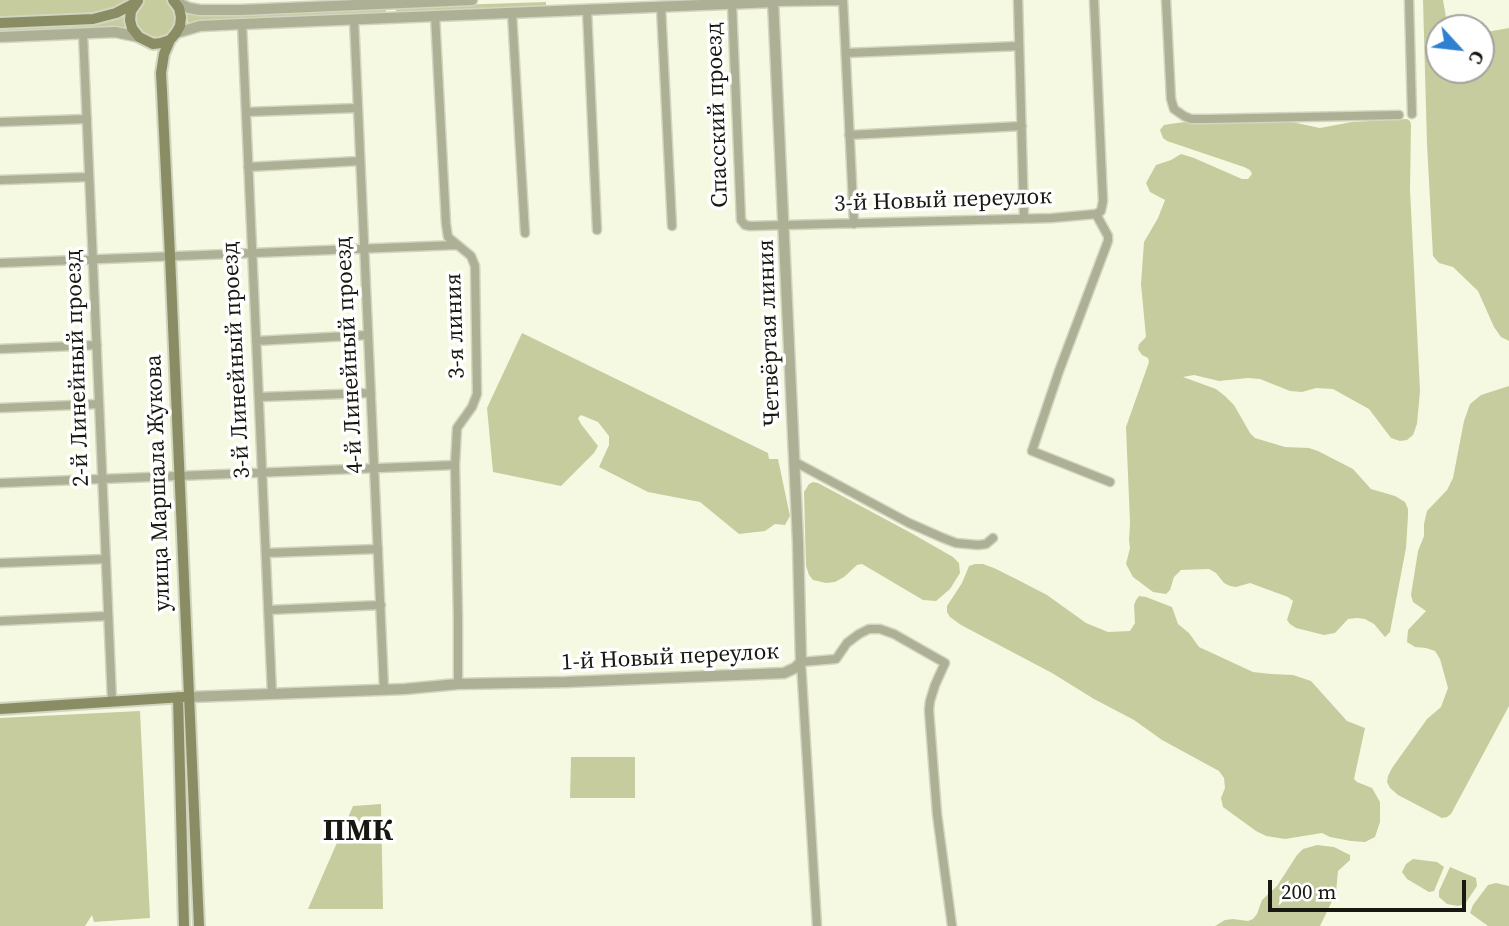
<!DOCTYPE html>
<html>
<head>
<meta charset="utf-8">
<style>
	body { margin:0 }
	#map { position:relative; width:1509px; height:926px; overflow:hidden; background:#f6f9e1; font-family:"Source Serif 4",serif }
	canvas { display:block }
	.north { position:absolute; left:1425px; top:14px; width:70px; height:70px; box-sizing:border-box; background:#fff; border:2px solid #a2a39f; border-radius:50%; rotate:117deg; font-size:19px; font-weight:700; line-height:28px; text-align:center; color:#171810 }
	.north::after { content:''; display:block; margin:auto; width:24px; height:32px; background:#2f81d0; clip-path:polygon(50% 0,100% 100%,50% 72%,0 100%) }
	.scale { position:absolute; left:1268px; top:880px; width:198px; height:32px; box-sizing:border-box; border:4px solid #171810; border-top:0; padding-left:9px; font-size:21px; line-height:24px; white-space:nowrap; color:#171810; -webkit-text-stroke:5px #fff; paint-order:stroke }
</style>
</head>
<body>
<div id="map">
<canvas width="1509" height="926"></canvas>
<div class="north">С</div>
<div class="scale">200 m</div>
</div>
<script>
const ctx = document.querySelector('canvas').getContext('2d');
ctx.lineJoin = 'round';
function fillPath(path, color) {
  ctx.fillStyle = color;
  ctx.fill(path, 'evenodd');
}
function shape(rows) {
  const path = new Path2D();
  for (const r of rows) {
    path.moveTo(r[0], r[1]);
    for (let i = 2; i < r.length; i += 2) path.lineTo(r[i], r[i + 1]);
  }
  return path;
}
function stroke(path, color, width, dash) {
  ctx.strokeStyle = color;
  ctx.lineWidth = width;
  ctx.lineCap = dash ? 'butt' : 'round';
  ctx.setLineDash(dash || []);
  ctx.stroke(path);
}
function write(font, color, halo, rows, align = 'center') {
  ctx.font = font + ' "Source Serif 4",serif';
  ctx.lineWidth = 7;
  ctx.setLineDash([]);
  ctx.textBaseline = 'middle';
  ctx.strokeStyle = halo;
  ctx.fillStyle = color;
  for (const [text, x, y, turn = 0] of rows) {
    ctx.save();
    ctx.translate(x, y);
    ctx.rotate((+turn || 0) * Math.PI / 180);
    ctx.textAlign = isNaN(turn) ? turn : align;
    if (halo) ctx.strokeText(text, 0, 0);
    ctx.fillText(text, 0, 0);
    ctx.restore();
  }
}
fillPath(shape([
	[0,0,127,0,130,5,116,13,0,23],
	[145,0,167,0,171,3,177,15,175,28,165,37,152,39,146,37,136,26,135,19,135,12,139,5],
	[1423,0,1443,0,1448,28,1439,28,1439,70,1481,70,1481,33,1509,28,1509,341,1501,337,1494,327,1478,291,1453,267,1439,263,1433,256,1427,144],
	[546,2,546,7,396,13,396,7],
	[386,8,386,14,238,19,188,23,187,14],
	[123,13,125,28,113,27,0,33,0,27],
	[1407,119,1410,121,1411,125,1410,189,1420,391,1417,424,1413,435,1407,440,1400,441,1391,438,1369,409,1333,389,1316,388,1302,392,1290,391,1260,379,1248,378,1219,381,1194,375,1183,377,1216,389,1225,396,1234,405,1250,433,1255,438,1285,447,1309,448,1318,451,1353,469,1371,489,1395,496,1405,502,1408,509,1408,516,1406,548,1390,632,1385,637,1374,624,1365,619,1357,618,1348,619,1335,633,1324,635,1296,628,1290,624,1287,620,1293,601,1288,597,1250,583,1236,587,1230,586,1224,583,1216,573,1209,569,1181,570,1174,577,1170,590,1166,594,1153,592,1133,577,1126,564,1130,548,1129,540,1130,523,1126,427,1149,362,1148,358,1142,355,1138,349,1139,344,1146,337,1141,284,1144,242,1158,218,1165,200,1150,192,1146,183,1156,165,1171,160,1181,154,1194,158,1242,179,1248,179,1252,174,1250,170,1244,167,1167,141,1163,138,1160,130,1164,125,1170,124,1185,122,1292,122,1320,128,1352,122],
	[522,333,768,453,769,459,778,459,790,516,785,525,775,524,765,531,739,534,700,502,648,492,599,467,609,445,609,436,598,422,581,415,578,418,581,424,598,446,594,453,561,486,493,472,487,408],
	[1509,386,1509,706,1451,814,1447,817,1442,818,1398,795,1390,788,1387,782,1388,776,1392,768,1427,719,1441,707,1448,688,1440,659,1435,651,1426,648,1415,647,1407,642,1408,630,1426,611,1413,602,1411,595,1418,551,1424,536,1424,524,1427,511,1447,490,1453,478,1464,421,1470,404,1481,395],
	[813,482,818,483,911,533,953,557,959,563,960,573,950,589,936,601,923,600,862,564,857,565,844,577,835,582,826,583,813,580,809,575,806,566,804,492,809,484],
	[975,564,983,564,994,568,1018,580,1047,595,1086,623,1108,632,1130,631,1135,623,1134,605,1136,600,1139,596,1146,597,1172,607,1178,624,1189,633,1199,647,1253,672,1271,674,1293,675,1311,681,1347,721,1365,728,1354,779,1357,782,1372,788,1380,802,1380,822,1375,837,1365,842,1351,841,1330,837,1322,833,1285,839,1266,836,1256,831,1223,807,1221,798,1225,788,1224,778,1219,771,1162,740,1134,720,1094,699,1052,673,961,625,950,617,947,612,947,606,962,583,969,566],
	[140,711,150,918,94,922,92,915,85,926,0,926,0,718],
	[571,757,635,757,635,798,570,798],
	[381,804,383,909,308,909,353,806],
	[1317,845,1334,847,1350,855,1350,860,1338,871,1336,893,1320,926,1215,926,1225,920,1233,919,1248,921,1253,919,1257,914,1262,900,1277,886,1297,855,1303,849],
	[1413,859,1437,862,1444,867,1434,891,1429,892,1407,879,1402,872,1406,864],
	[1450,867,1476,878,1477,886,1465,904,1458,906,1447,904,1439,897,1439,891],
	[1496,883,1509,886,1509,926,1488,926,1470,913,1473,905,1488,885]
]), '#c7cc9e');
const minor = shape([
	[843,0,854,224],
	[1018,0,1024,218],
	[1166,0,1171,99,1174,109,1184,116,1191,119,1208,119,1399,115],
	[1409,0,1412,114],
	[774,2,843,1],
	[732,4,741,220,745,225,750,226,1052,218,1096,214,1101,211,1103,201,1094,0],
	[661,7,672,226],
	[587,10,597,230],
	[512,13,525,233],
	[435,15,446,224,448,237,471,256,475,266,477,394,472,407,457,428,455,465,458,619,458,684],
	[354,19,384,689],
	[242,24,272,694],
	[83,33,112,701],
	[846,53,1019,46],
	[246,112,358,108],
	[0,122,87,119],
	[849,135,1022,126],
	[248,167,360,161],
	[0,180,89,177],
	[1096,214,1108,236,1108,241,1059,371,1032,451,1110,482],
	[0,263,457,245],
	[256,341,368,335],
	[0,349,97,345],
	[259,397,371,393],
	[0,408,99,404],
	[795,462,909,523,943,538,956,543,978,545,986,544,993,538],
	[0,483,455,465],
	[266,553,378,549],
	[0,563,106,559],
	[268,610,381,605],
	[0,621,108,616],
	[817,926,801,662,836,659,847,643,859,634,869,629,880,629,894,634,945,663,935,685,930,701,929,710,937,814,952,926]
]);
const tertiary = shape([
	[174,1,189,8,200,10,241,10,472,0],
	[176,33,200,26,242,24,774,2],
	[0,37,115,32,139,37],
	[190,697,405,689,458,684,566,682,784,673,795,668,801,662,798,542,773,0]
]);
const secondary = shape([
	[138,1,131,11,130,20,132,28,139,37,153,44,161,43,170,40,176,33,180,26,181,17,179,8,173,0],
	[0,23,93,19,116,13,135,3],
	[170,40,164,54,161,73,162,91,170,256,199,926],
	[178,697,184,926],
	[0,709,183,697]
]);
stroke(minor, '#d2d5c0', 11);
stroke(tertiary, '#d2d5c0', 13);
stroke(secondary, '#d2d5c0', 14);
stroke(minor, '#adb094', 8);
stroke(tertiary, '#adb094', 10);
stroke(secondary, '#8a8d63', 10);
write('23px', '#171810', '#fff', [
	["Спасский проезд",718,115,-92],
	["3-й Новый переулок",943,201,-2],
	["3-я линия",456,326,-92],
	["Четвёртая линия",770,333,-92],
	["4-й Линейный проезд",350,355,-93],
	["3-й Линейный проезд",237,360,-93],
	["2-й Линейный проезд",78,368,-92],
	["улица Маршала Жукова",159,483,-92],
	["1-й Новый переулок",670,658,-3]
]);
write('bold 30px', '#171810', '#fff', [
	["ПМК",358,832]
]);
</script>
</body>
</html>
